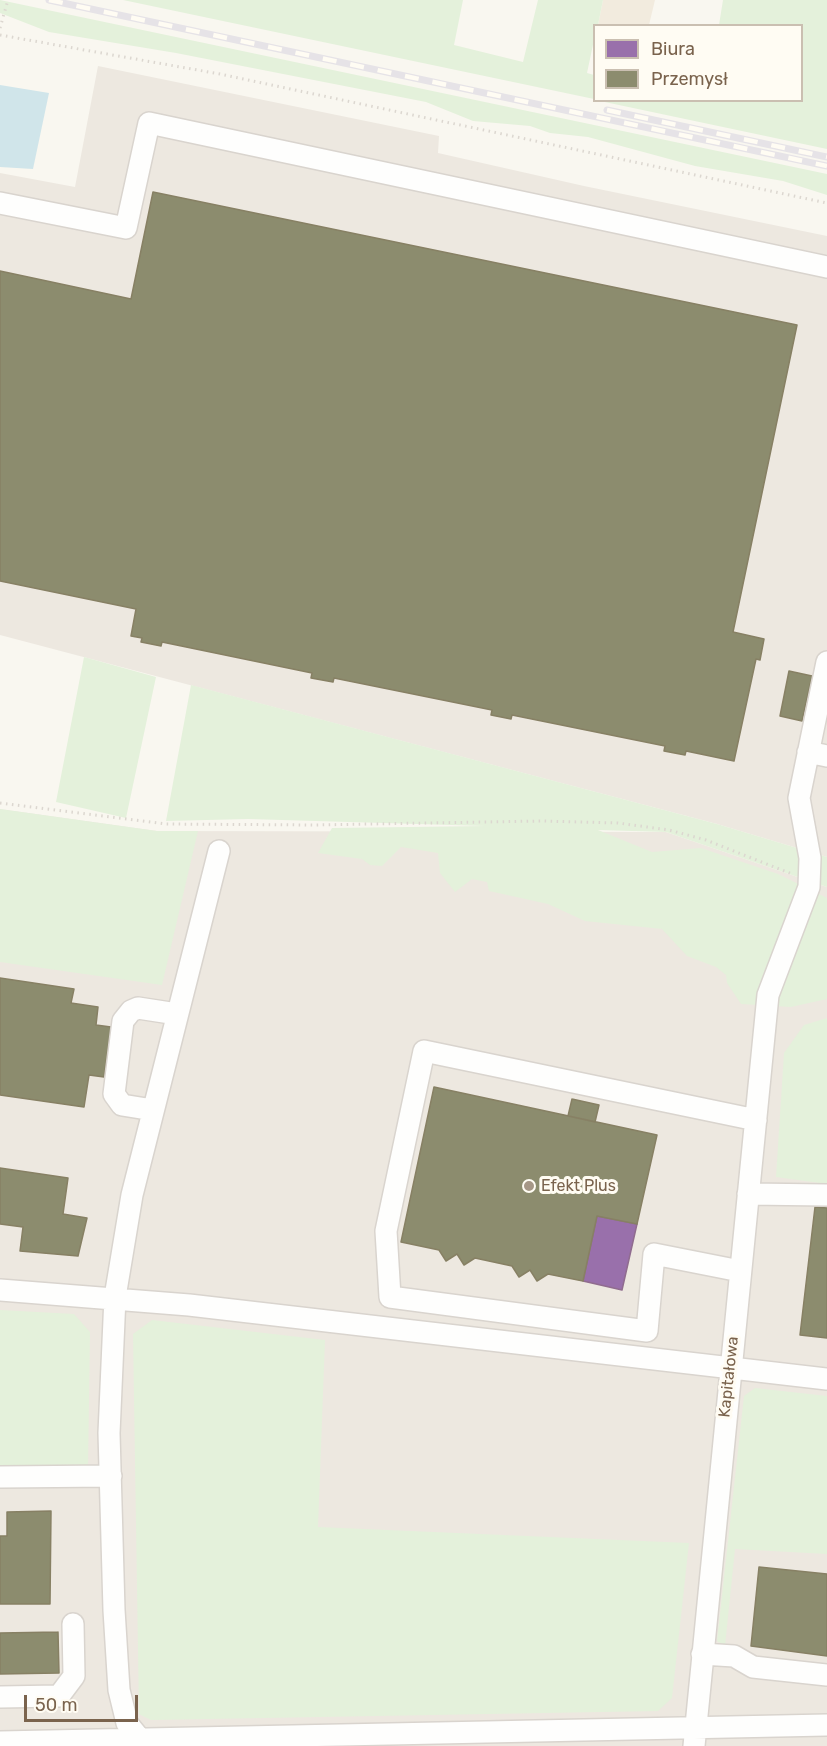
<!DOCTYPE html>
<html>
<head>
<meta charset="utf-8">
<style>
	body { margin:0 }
	#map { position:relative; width:827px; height:1746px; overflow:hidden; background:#f9f7f0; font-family:Rubik,sans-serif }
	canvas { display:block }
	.legend { position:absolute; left:593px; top:24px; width:210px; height:78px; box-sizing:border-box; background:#fffcf3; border:2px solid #cabfb1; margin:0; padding:8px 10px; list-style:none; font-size:18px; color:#7a634d }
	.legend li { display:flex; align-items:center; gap:12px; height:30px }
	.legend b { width:30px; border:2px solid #cabfb1 }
	.scale { position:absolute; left:24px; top:1695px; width:114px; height:27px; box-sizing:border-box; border:3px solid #7a634d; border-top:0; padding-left:8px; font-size:18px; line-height:21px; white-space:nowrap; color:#7a634d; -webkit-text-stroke:4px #fffcf3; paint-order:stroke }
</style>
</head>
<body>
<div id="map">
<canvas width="827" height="1746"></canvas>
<ul class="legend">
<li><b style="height:16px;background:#9970ab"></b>Biura</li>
<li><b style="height:16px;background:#8c8c6e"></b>Przemysł</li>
</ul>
<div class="scale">50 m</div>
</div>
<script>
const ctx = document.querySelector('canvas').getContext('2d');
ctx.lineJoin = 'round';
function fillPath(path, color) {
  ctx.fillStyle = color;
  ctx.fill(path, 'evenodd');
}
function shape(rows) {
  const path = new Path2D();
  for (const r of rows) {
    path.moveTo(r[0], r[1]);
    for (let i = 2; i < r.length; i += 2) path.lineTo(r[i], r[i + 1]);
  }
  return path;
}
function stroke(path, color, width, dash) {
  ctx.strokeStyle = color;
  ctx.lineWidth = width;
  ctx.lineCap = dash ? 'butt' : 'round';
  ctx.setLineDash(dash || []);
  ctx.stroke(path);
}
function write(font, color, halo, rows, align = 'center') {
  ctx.font = font + ' Rubik,sans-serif';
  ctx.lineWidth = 6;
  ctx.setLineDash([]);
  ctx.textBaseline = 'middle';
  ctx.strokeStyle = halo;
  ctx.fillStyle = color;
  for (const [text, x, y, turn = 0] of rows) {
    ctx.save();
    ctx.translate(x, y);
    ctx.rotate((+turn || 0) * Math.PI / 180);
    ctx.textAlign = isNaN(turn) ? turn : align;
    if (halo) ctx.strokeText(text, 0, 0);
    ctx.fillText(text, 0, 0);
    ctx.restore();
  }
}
fillPath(shape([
	[603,0,655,0,649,25,598,25]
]), '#f2ebde');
fillPath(shape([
	[98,66,439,136,438,153,584,186,827,236,827,857,717,824,0,635,0,173,75,187],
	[0,809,157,831,666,832,827,887,827,1746,0,1746]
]), '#ede8e0');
fillPath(shape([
	[0,0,827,174,827,195,783,181,695,166,588,137,550,133,530,126,473,121,426,102,176,53,49,32,0,13],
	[123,0,463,0,454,45,523,62,538,0,603,0,598,25,594,26,594,40,587,73,594,75,594,99],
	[723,0,827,0,827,149,600,101,802,100,802,26,719,25],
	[84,657,156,677,126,818,56,802],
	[191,685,717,824,827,857,827,887,666,832,598,830,652,852,701,848,778,874,827,898,827,999,791,1007,741,1004,727,983,726,975,716,967,687,956,662,929,585,921,548,904,489,891,487,882,472,879,455,892,440,873,438,853,401,847,382,866,370,865,362,859,318,853,332,828,485,826,248,819,166,821],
	[0,809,157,831,198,831,162,985,0,962],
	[827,1018,827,1184,776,1177,784,1053,804,1025],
	[0,1310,74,1314,90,1332,88,1468,0,1469],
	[152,1320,325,1340,318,1527,689,1543,672,1698,658,1711,151,1720,139,1714,133,1334],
	[755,1388,827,1396,827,1554,735,1549,725,1646,717,1641,744,1396]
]), '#e4f1db');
fillPath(shape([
	[0,85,49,93,33,169,0,167]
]), '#d0e5ea');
const offices = shape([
	[597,1216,637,1224,622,1290,583,1281,597,1216]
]);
fillPath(offices, '#9970ab');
stroke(offices, '#906c8f', 1.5);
const industry = shape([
	[153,192,797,325,733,632,764,639,760,660,756,659,734,761,686,751,685,755,664,751,665,746,512,715,511,719,491,715,492,710,334,678,333,682,311,678,312,673,162,642,161,646,141,642,142,638,131,636,136,609,0,581,0,271,131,299,153,192],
	[789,671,812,676,802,721,780,716,789,671],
	[0,978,74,989,71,1003,98,1007,96,1025,111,1027,104,1077,89,1075,84,1107,0,1095,0,978],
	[434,1087,657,1135,637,1224,597,1216,583,1281,548,1274,537,1281,530,1270,519,1277,512,1266,475,1258,464,1265,457,1254,446,1261,439,1250,401,1242,434,1087],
	[572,1099,599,1105,595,1122,568,1116,572,1099],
	[0,1168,68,1178,63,1214,87,1218,78,1256,20,1251,23,1227,0,1224,0,1168],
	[815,1207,827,1208,827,1338,800,1335,815,1207],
	[51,1511,50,1604,0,1604,0,1536,7,1536,7,1512,51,1511],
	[759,1567,827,1574,827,1656,751,1646,759,1567],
	[58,1632,59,1673,0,1674,0,1633,58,1632]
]);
fillPath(industry, '#8c8c6e');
stroke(industry, '#878064', 1.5);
const minor = shape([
	[0,203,126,228,149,123,827,267],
	[808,752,827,756],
	[153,1110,122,1105,114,1094,123,1021,131,1011,138,1008,177,1014],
	[748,1194,827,1195],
	[740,1271,654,1254,647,1331,390,1297,386,1231,424,1051,756,1120],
	[0,1290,189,1305,827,1379],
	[0,1477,111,1476],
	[702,1654,734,1656,753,1667,827,1675],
	[0,1697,59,1696,74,1676,73,1624],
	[140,1739,127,1723,119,1690,114,1610,109,1433,115,1297,132,1195,219,851],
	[0,1742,827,1725],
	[694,1746,768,995,809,887,810,858,799,798,827,662]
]);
stroke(minor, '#d9d4ce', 24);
stroke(shape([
	[0,28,8,0],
	[0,35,220,74,827,203],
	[0,803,166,824,314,825,542,821,618,823,669,830,706,840,792,874]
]), '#dcd7d0', 3, [1.5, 4.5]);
stroke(minor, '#fefefd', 21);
const rail = shape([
	[49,0,827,166],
	[607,110,827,157]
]);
stroke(rail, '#e6e3e7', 7);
stroke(rail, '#fffcf3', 4.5, [14]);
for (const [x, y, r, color] of [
	[529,1186,6,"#a69786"]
]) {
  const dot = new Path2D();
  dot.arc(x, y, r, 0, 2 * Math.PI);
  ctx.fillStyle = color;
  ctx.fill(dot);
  stroke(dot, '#fffcf3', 2);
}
write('16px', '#7a634d', '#fffcf3', [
	["Efekt Plus",541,1186]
], 'left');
write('16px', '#7a634d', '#fffcf3', [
	["Kapitałowa",729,1377,-84]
]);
</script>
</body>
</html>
